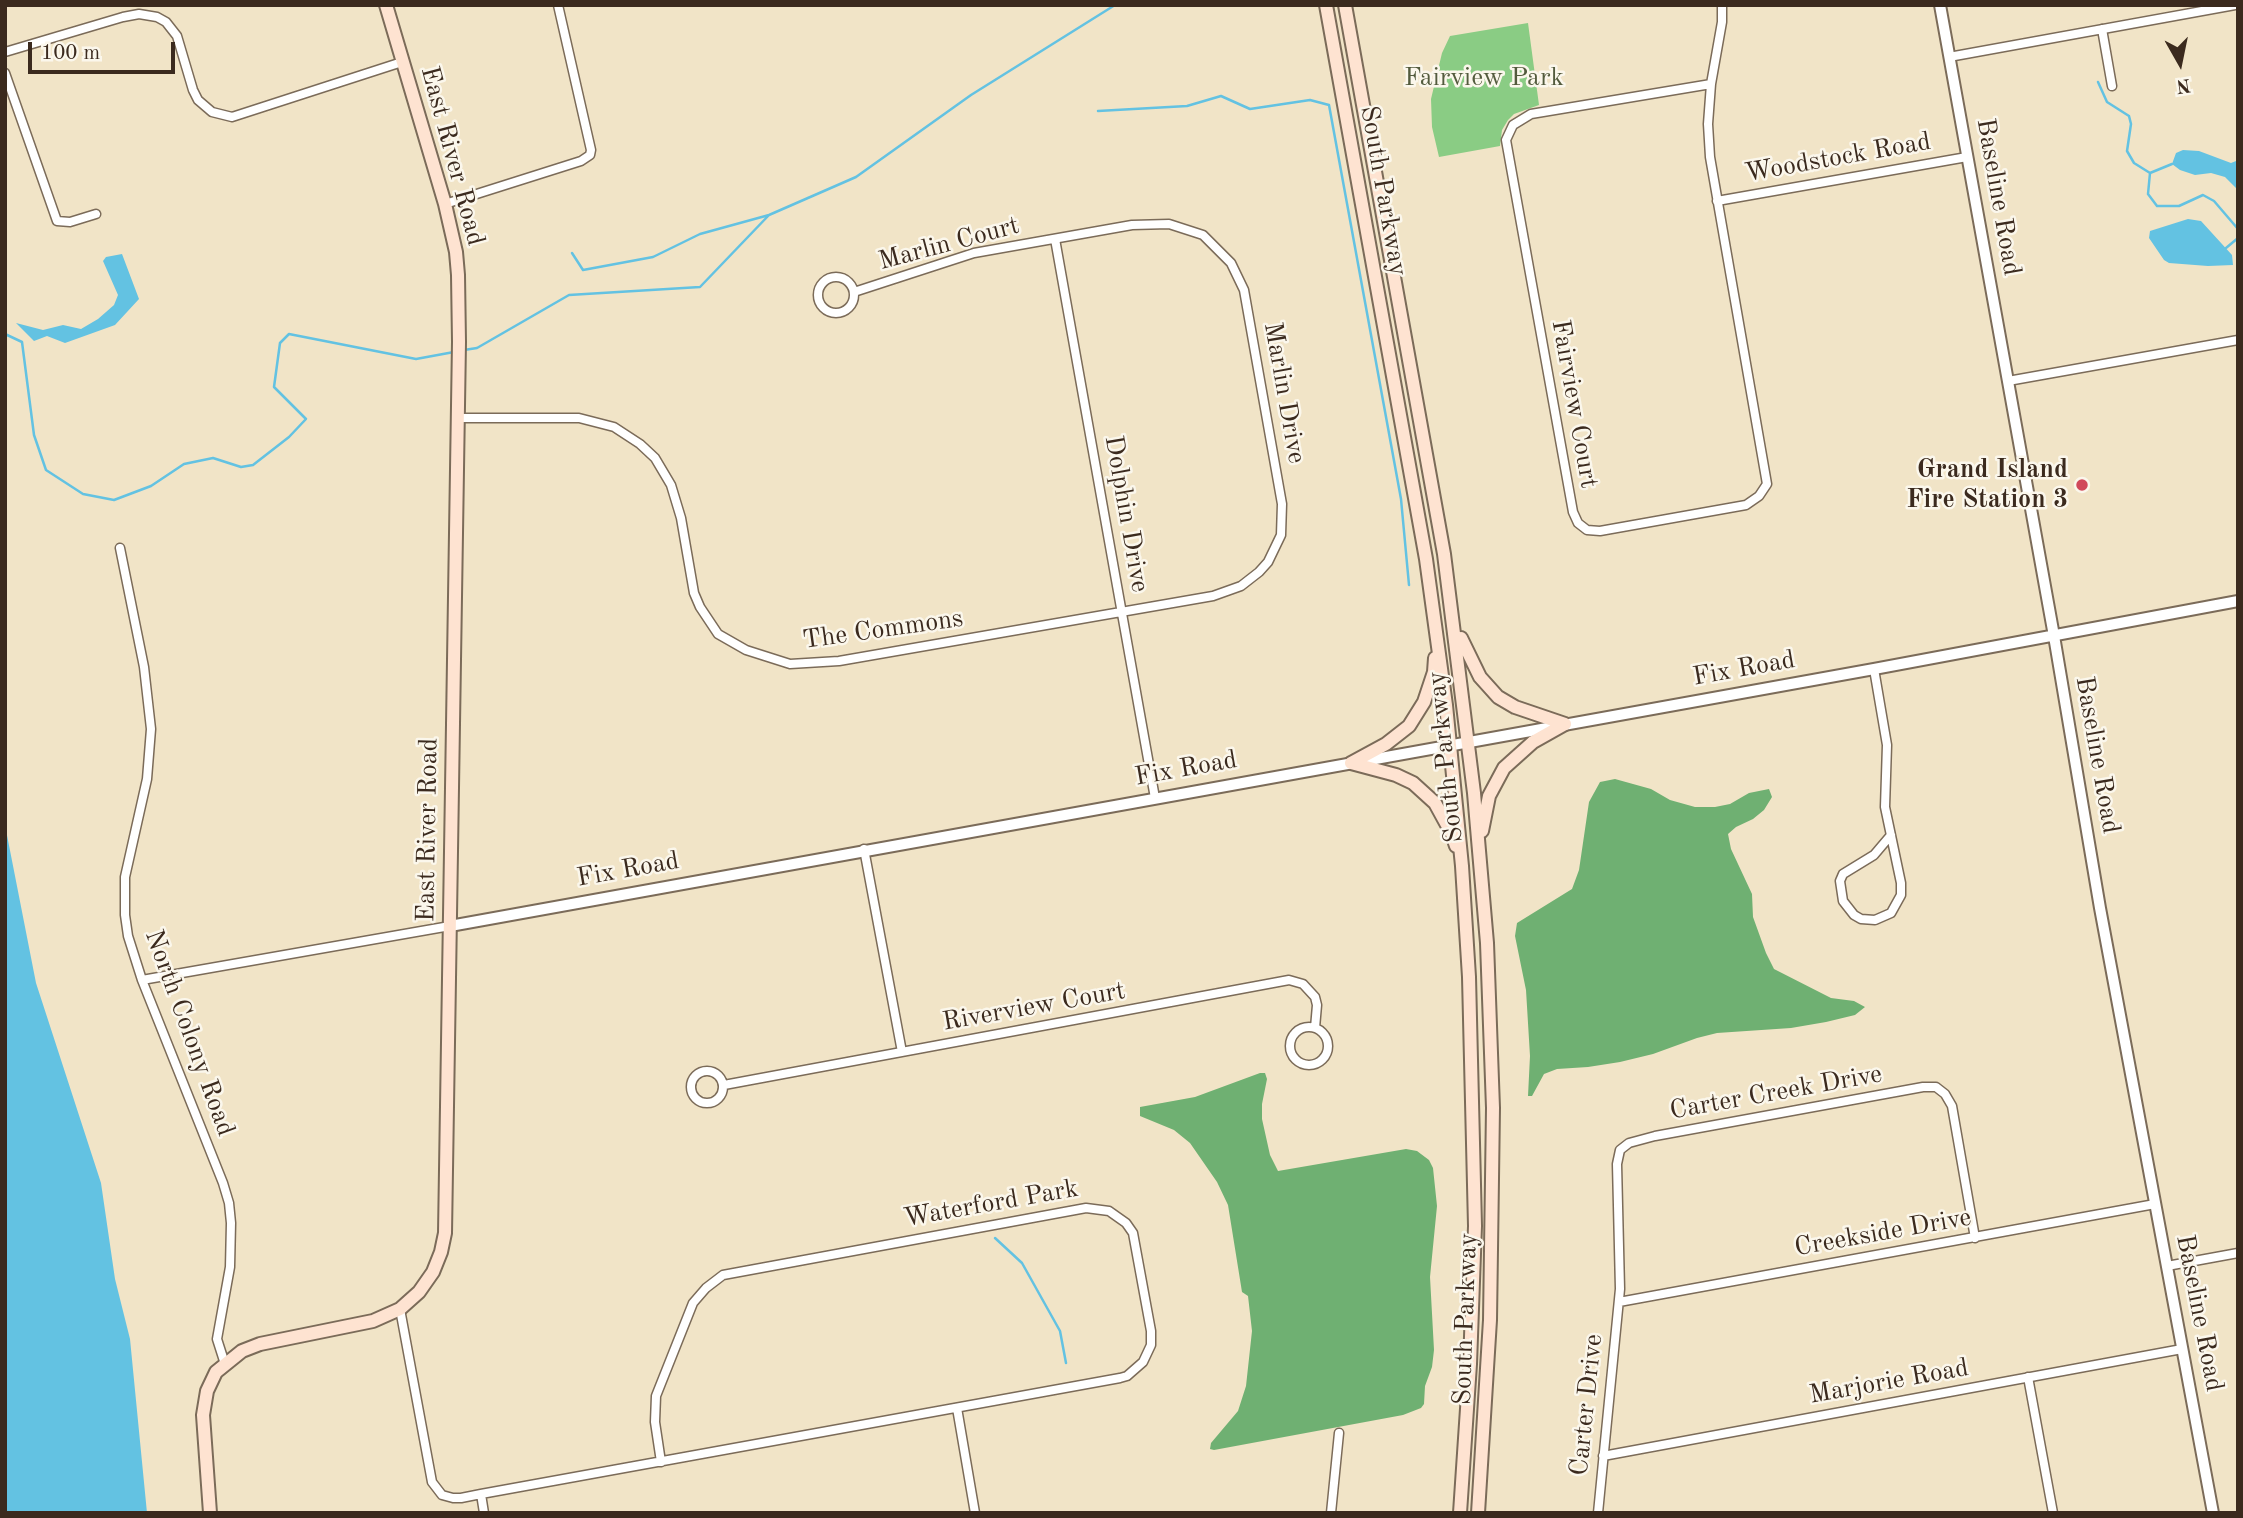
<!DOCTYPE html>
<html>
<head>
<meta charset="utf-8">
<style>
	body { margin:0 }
	#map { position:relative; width:2243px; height:1518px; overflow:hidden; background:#f1e4c7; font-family:"Old Standard TT",serif }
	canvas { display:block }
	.frame { position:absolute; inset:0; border:7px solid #3b2a1e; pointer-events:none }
	.north { position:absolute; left:2145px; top:28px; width:70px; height:70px; -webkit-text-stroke:5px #fbf7ec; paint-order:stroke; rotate:171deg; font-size:19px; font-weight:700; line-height:28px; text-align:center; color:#3b2a1e }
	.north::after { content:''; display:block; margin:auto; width:24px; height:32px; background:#3b2a1e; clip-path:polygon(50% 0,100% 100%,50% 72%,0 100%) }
	.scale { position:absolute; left:28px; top:42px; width:147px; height:32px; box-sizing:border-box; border:4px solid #3b2a1e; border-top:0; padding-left:9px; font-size:21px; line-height:24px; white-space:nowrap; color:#3b2a1e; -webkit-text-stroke:5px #fbf7ec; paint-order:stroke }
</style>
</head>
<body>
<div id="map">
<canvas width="2243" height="1518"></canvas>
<div class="frame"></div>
<div class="north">N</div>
<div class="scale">100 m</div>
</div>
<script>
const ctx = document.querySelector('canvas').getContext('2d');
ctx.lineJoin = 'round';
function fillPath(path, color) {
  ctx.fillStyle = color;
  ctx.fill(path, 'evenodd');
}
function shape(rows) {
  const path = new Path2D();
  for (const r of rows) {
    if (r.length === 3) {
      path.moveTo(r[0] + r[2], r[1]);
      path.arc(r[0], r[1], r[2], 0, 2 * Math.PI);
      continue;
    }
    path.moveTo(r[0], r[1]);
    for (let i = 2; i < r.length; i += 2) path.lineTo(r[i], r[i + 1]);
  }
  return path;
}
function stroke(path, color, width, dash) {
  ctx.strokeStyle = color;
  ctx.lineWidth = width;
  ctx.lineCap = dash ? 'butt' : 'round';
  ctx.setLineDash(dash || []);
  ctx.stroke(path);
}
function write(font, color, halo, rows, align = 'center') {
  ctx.font = font + ' "Old Standard TT",serif';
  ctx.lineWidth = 5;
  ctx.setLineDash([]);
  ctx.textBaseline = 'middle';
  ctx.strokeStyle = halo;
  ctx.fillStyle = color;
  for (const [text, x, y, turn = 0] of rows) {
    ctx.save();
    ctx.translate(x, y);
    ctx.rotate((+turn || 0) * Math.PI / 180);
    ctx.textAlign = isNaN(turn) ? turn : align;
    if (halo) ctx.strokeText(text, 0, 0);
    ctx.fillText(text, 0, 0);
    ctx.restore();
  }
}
fillPath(shape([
	[1528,23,1539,105,1514,114,1508,120,1502,130,1500,146,1439,157,1432,127,1431,99,1442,53,1450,36]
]), '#8acc84');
fillPath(shape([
	[1615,779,1651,789,1670,800,1695,807,1715,807,1730,804,1749,793,1769,789,1772,797,1764,810,1753,819,1736,827,1728,834,1731,849,1752,894,1753,917,1766,953,1774,969,1831,998,1854,1001,1865,1007,1855,1015,1826,1022,1791,1028,1717,1033,1697,1038,1653,1054,1620,1062,1588,1067,1557,1069,1544,1074,1532,1096,1528,1096,1530,1056,1526,990,1515,936,1517,923,1572,889,1579,870,1589,802,1600,782],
	[1260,1073,1265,1073,1267,1079,1262,1104,1262,1119,1270,1155,1278,1171,1406,1149,1417,1151,1429,1160,1433,1168,1437,1206,1430,1277,1434,1350,1432,1367,1425,1386,1424,1404,1421,1408,1403,1415,1214,1450,1210,1449,1211,1443,1238,1411,1246,1386,1252,1331,1248,1296,1242,1292,1228,1205,1217,1182,1190,1143,1174,1130,1140,1116,1140,1107,1195,1097]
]), '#6fb072');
fillPath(shape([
	[2183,150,2199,151,2231,163,2236,161,2238,157,2238,190,2225,177,2211,173,2195,175,2180,170,2172,164,2176,153],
	[2188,219,2201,221,2232,255,2233,265,2208,266,2169,263,2164,260,2149,238,2150,231],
	[122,254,139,299,115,325,65,343,47,336,34,341,16,323,43,330,63,325,81,329,98,319,114,305,118,295,103,261,106,257],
	[5,825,36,983,101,1183,115,1279,130,1339,147,1513,5,1513]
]), '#63c2e2');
stroke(shape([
	[2098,82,2107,102,2129,116,2131,124,2127,151,2134,163,2150,173,2148,194,2157,206,2179,206,2203,195,2214,201,2238,229],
	[1098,111,1187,106,1221,96,1250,109,1310,100,1329,105,1401,499,1409,585],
	[2150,173,2172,164],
	[2226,248,2238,238],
	[572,253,583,270,653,257,700,234,769,215,856,177,971,95,1115,5],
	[5,334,22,342,34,435,46,470,83,494,114,500,151,486,184,464,213,458,241,467,253,465,289,437,306,419,274,387,280,343,289,334,416,359,454,352],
	[464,350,477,348,569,295,700,287,769,215],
	[995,1238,1022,1263,1060,1331,1066,1363]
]), '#63c2e2', 2.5);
const minor = shape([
	[2102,29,2112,86],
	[5,52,123,17,139,14,157,17,166,22,177,36,193,90,198,100,212,112,232,117,402,62],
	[1949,57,2235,5],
	[5,73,57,221,70,222,96,214],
	[1711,84,1708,124,1710,157,1767,484,1759,496,1746,505,1600,531,1587,530,1578,523,1573,512,1506,140,1513,125,1531,114,1711,84],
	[1711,84,1722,22,1722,5],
	[1717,201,1967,157],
	[445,204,581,161,590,155,591,150,558,5],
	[1055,239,1155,798],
	[836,295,18],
	[2008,381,2238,340],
	[457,418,579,418,614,427,640,444,655,458,671,485,681,518,694,593,700,607,718,634,746,650,790,664,839,661,1213,596,1241,586,1259,572,1268,562,1281,535,1282,504,1244,290,1231,263,1203,235,1169,224,1132,225,974,253,854,292],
	[120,548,144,667,151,729,147,779,125,877,125,915,128,936,142,980,223,1183,229,1203,231,1223,230,1267,217,1339,225,1364],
	[1874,669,1887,745,1885,807,1901,883,1901,895,1891,913,1875,920,1861,919,1854,915,1843,901,1840,881,1843,874,1874,855,1891,835],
	[864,849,902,1052],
	[142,980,450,926],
	[1309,1046,19],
	[707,1087,16],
	[724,1085,1289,980,1303,984,1315,997,1317,1005,1315,1028],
	[2167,1266,2238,1253],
	[1619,1302,2155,1204],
	[400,1309,432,1482,442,1495,453,1498,461,1498,481,1494,1120,1378,1127,1376,1143,1362,1151,1345,1151,1331,1133,1233,1126,1223,1109,1211,1086,1208,723,1275,706,1288,693,1303,656,1396,655,1422,661,1462],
	[2028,1377,2053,1513],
	[957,1408,975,1513],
	[1603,1456,2182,1349],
	[481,1494,484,1513],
	[1331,1513,1339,1433],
	[1598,1513,1620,1289,1617,1164,1620,1150,1629,1143,1655,1136,1923,1087,1936,1087,1945,1094,1952,1106,1975,1238]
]);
const tertiary = shape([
	[1940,5,2054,636,2100,908,2213,1513],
	[450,926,1874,669,2238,601]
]);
const secondary = shape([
	[1326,5,1426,559,1446,705,1462,866,1469,977,1475,1226,1470,1364,1460,1513],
	[1345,5,1444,554,1474,793,1487,943,1493,1108,1490,1320,1478,1513],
	[1461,638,1480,677,1498,697,1515,707,1565,724],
	[1351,763,1386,744,1409,726,1424,702,1434,672,1435,658],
	[1351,763,1396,775,1413,783,1435,803,1452,834,1456,846],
	[1482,831,1489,796,1504,768,1533,742,1565,724],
	[210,1513,203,1415,207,1391,216,1372,242,1351,260,1344,373,1321,400,1309,419,1292,433,1272,441,1252,445,1233,459,342,458,275,456,252,445,204,386,5]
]);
stroke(minor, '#7b6b59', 11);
stroke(tertiary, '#7b6b59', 14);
stroke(secondary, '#7b6b59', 16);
stroke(minor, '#fff', 8);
stroke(tertiary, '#fff', 10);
stroke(secondary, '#fee3d1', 12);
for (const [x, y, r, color] of [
	[2082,485,7,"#d1495b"]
]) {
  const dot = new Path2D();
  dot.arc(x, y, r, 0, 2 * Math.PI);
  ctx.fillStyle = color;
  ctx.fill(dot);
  stroke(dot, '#fbf7ec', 2.5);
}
write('26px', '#535b3d', '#fbf7ec', [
	["Fairview Park",1484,78]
]);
write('26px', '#3b2a1e', '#fbf7ec', [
	["East River Road",452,156,75],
	["Woodstock Road",1838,158,-10],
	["South Parkway",1383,191,80],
	["Baseline Road",1998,197,80],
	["Marlin Court",949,244,-15],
	["Marlin Drive",1284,393,80],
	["Fairview Court",1574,404,80],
	["Dolphin Drive",1126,514,80],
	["The Commons",883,630,-8],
	["Fix Road",1744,669,-10],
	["Baseline Road",2097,755,80],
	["South Parkway",1446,757,-96],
	["Fix Road",1186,769,-10],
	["East River Road",428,830,-89],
	["Fix Road",628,870,-10],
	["Riverview Court",1034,1007,-10],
	["North Colony Road",189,1033,70],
	["Carter Creek Drive",1776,1093,-10],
	["Waterford Park",991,1204,-10],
	["Creekside Drive",1883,1233,-10],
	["Baseline Road",2199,1313,79],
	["South Parkway",1466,1319,-88],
	["Marjorie Road",1889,1382,-10],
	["Carter Drive",1587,1405,-84]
]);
write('bold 26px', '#3b2a1e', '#fbf7ec', [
	["Grand Island",2068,470],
	["Fire Station 3",2068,500]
], 'right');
</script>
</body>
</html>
